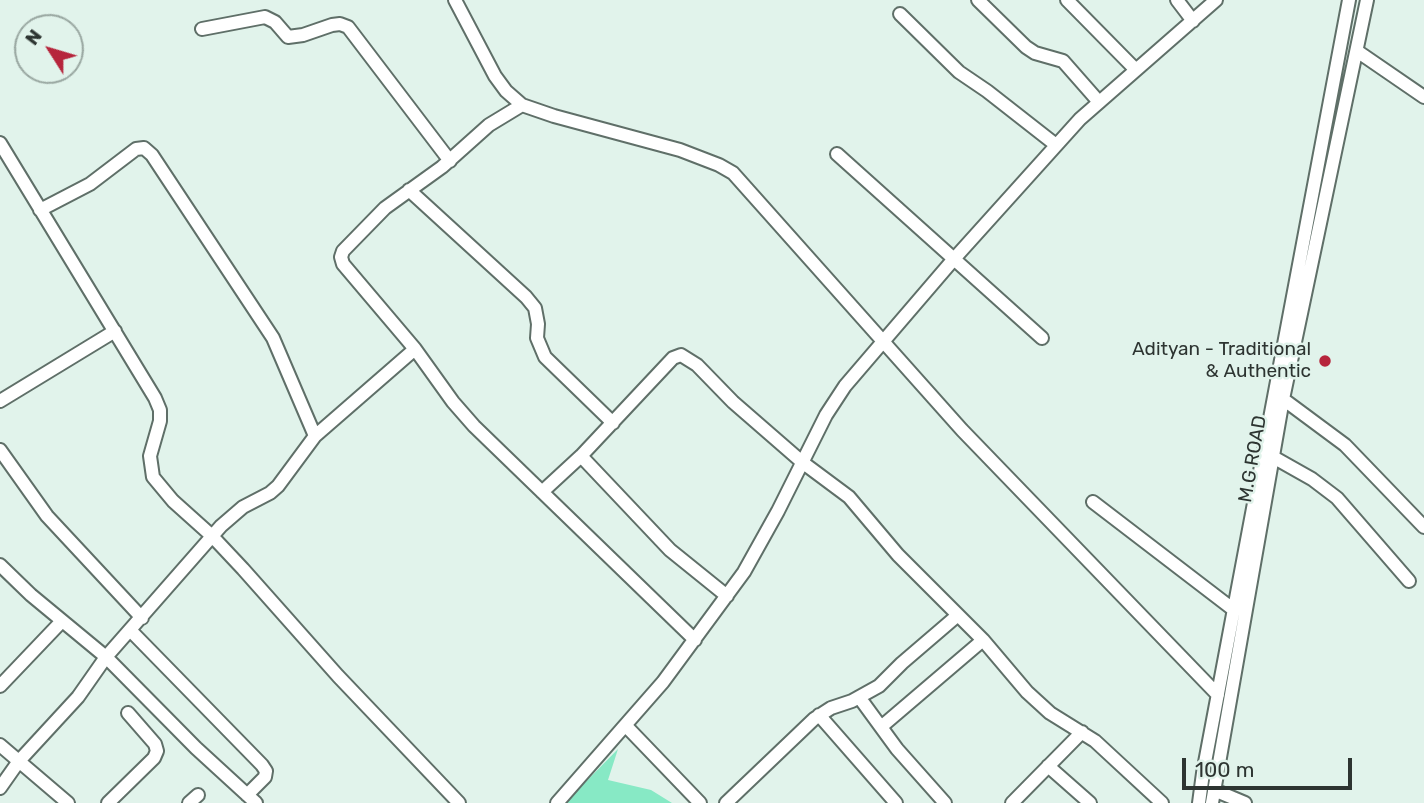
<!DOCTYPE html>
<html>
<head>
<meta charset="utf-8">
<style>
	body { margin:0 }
	#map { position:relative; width:1424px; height:803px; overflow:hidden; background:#e1f3eb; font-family:Rubik,sans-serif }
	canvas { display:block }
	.north { position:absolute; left:14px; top:14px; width:70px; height:70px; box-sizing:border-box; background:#e1f3eb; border:2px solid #99a7a1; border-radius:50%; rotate:307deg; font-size:19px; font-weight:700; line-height:28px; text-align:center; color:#2d3431 }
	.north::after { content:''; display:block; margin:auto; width:24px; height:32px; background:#b6253c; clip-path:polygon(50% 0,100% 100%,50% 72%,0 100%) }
	.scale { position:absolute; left:1182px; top:758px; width:170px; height:32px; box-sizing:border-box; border:4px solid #2d3431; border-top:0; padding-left:9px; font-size:21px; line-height:24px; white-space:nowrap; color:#2d3431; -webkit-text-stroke:5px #e1f3eb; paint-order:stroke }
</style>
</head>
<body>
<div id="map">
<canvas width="1424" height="803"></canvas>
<div class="north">N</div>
<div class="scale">100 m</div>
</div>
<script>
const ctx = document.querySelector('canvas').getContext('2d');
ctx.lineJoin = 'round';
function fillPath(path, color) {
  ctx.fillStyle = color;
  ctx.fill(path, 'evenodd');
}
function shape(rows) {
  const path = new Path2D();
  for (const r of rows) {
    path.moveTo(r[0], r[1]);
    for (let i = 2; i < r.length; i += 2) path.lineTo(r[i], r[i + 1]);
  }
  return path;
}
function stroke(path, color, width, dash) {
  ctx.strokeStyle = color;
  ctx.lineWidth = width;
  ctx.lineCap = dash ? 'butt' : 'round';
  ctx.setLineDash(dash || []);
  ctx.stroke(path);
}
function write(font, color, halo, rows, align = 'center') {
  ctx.font = font + ' Rubik,sans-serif';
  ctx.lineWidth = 5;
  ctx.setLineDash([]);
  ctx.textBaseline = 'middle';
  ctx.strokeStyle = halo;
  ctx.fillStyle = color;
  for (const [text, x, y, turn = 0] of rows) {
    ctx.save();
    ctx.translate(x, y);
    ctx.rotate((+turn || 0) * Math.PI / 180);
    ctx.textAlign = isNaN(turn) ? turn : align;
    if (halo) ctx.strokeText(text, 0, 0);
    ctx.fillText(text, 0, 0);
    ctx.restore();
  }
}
fillPath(shape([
	[618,749,608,780,651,790,672,803,565,803]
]), '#87e9c5');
const minor = shape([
	[455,0,495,76,506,91,522,105,554,116,680,150,719,165,733,173,962,430,1218,695],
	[978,0,1026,47,1035,53,1063,61,1099,102],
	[1067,0,1136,70],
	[1177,0,1193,21],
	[900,14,959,72,987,91,1056,145],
	[202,29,265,17,275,22,288,37,303,35,332,25,340,24,348,27,450,161],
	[1357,51,1424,97],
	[522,105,489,125,442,167,385,208,343,251,341,257,343,264,415,349,453,402,474,426,695,640],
	[0,143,155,398,160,410,160,421,150,456,153,477,173,501,212,536,243,569,338,676,459,803],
	[837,154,1042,338],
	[409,190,526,297,535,308,538,324,537,338,545,357,613,423],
	[40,210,90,184,136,149,144,148,152,155,273,338,315,436],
	[1283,399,1345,445,1424,527],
	[0,401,115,331],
	[0,450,47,516,142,618],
	[581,456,670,550,727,596],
	[1273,457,1312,479,1337,498,1409,581],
	[542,492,581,456,673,358,681,355,697,365,733,402,802,462,849,497,898,555,983,640,1027,692,1050,713,1095,741,1162,803],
	[1093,502,1234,610],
	[0,565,31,595,106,657,196,748,256,803],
	[131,631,262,765,266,771,265,777,247,795],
	[0,686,62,621],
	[859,697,897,749,945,803],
	[819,715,896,803],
	[626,726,700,803],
	[881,727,983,640],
	[0,745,68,803],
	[1048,766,1090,803],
	[0,788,19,761,78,697,106,657,221,526,243,507,270,493,278,486,315,436,415,349],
	[1214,790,1245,803],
	[108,803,154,758,157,751,155,744,128,713],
	[189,803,198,795],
	[557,803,663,682,744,572,778,511,826,415,845,386,953,260,1080,119,1216,0],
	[726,803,814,719,831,708,852,701,879,686,902,663,958,615],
	[1012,803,1082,732],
	[1199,803,1203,773,1349,0],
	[1212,803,1283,399,1367,0]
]);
stroke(minor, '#5f6f68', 16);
stroke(minor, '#fff', 12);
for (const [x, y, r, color] of [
	[1325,361,7,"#b6253c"]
]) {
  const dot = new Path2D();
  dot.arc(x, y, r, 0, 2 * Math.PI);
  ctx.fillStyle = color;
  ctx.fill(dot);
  stroke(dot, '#e1f3eb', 2.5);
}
write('19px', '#2d3431', '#e1f3eb', [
	["Adityan - Traditional",1311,350],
	["& Authentic",1311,372]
], 'right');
write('19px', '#2d3431', '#e1f3eb', [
	["M.G ROAD",1253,459,-80]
]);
</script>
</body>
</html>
